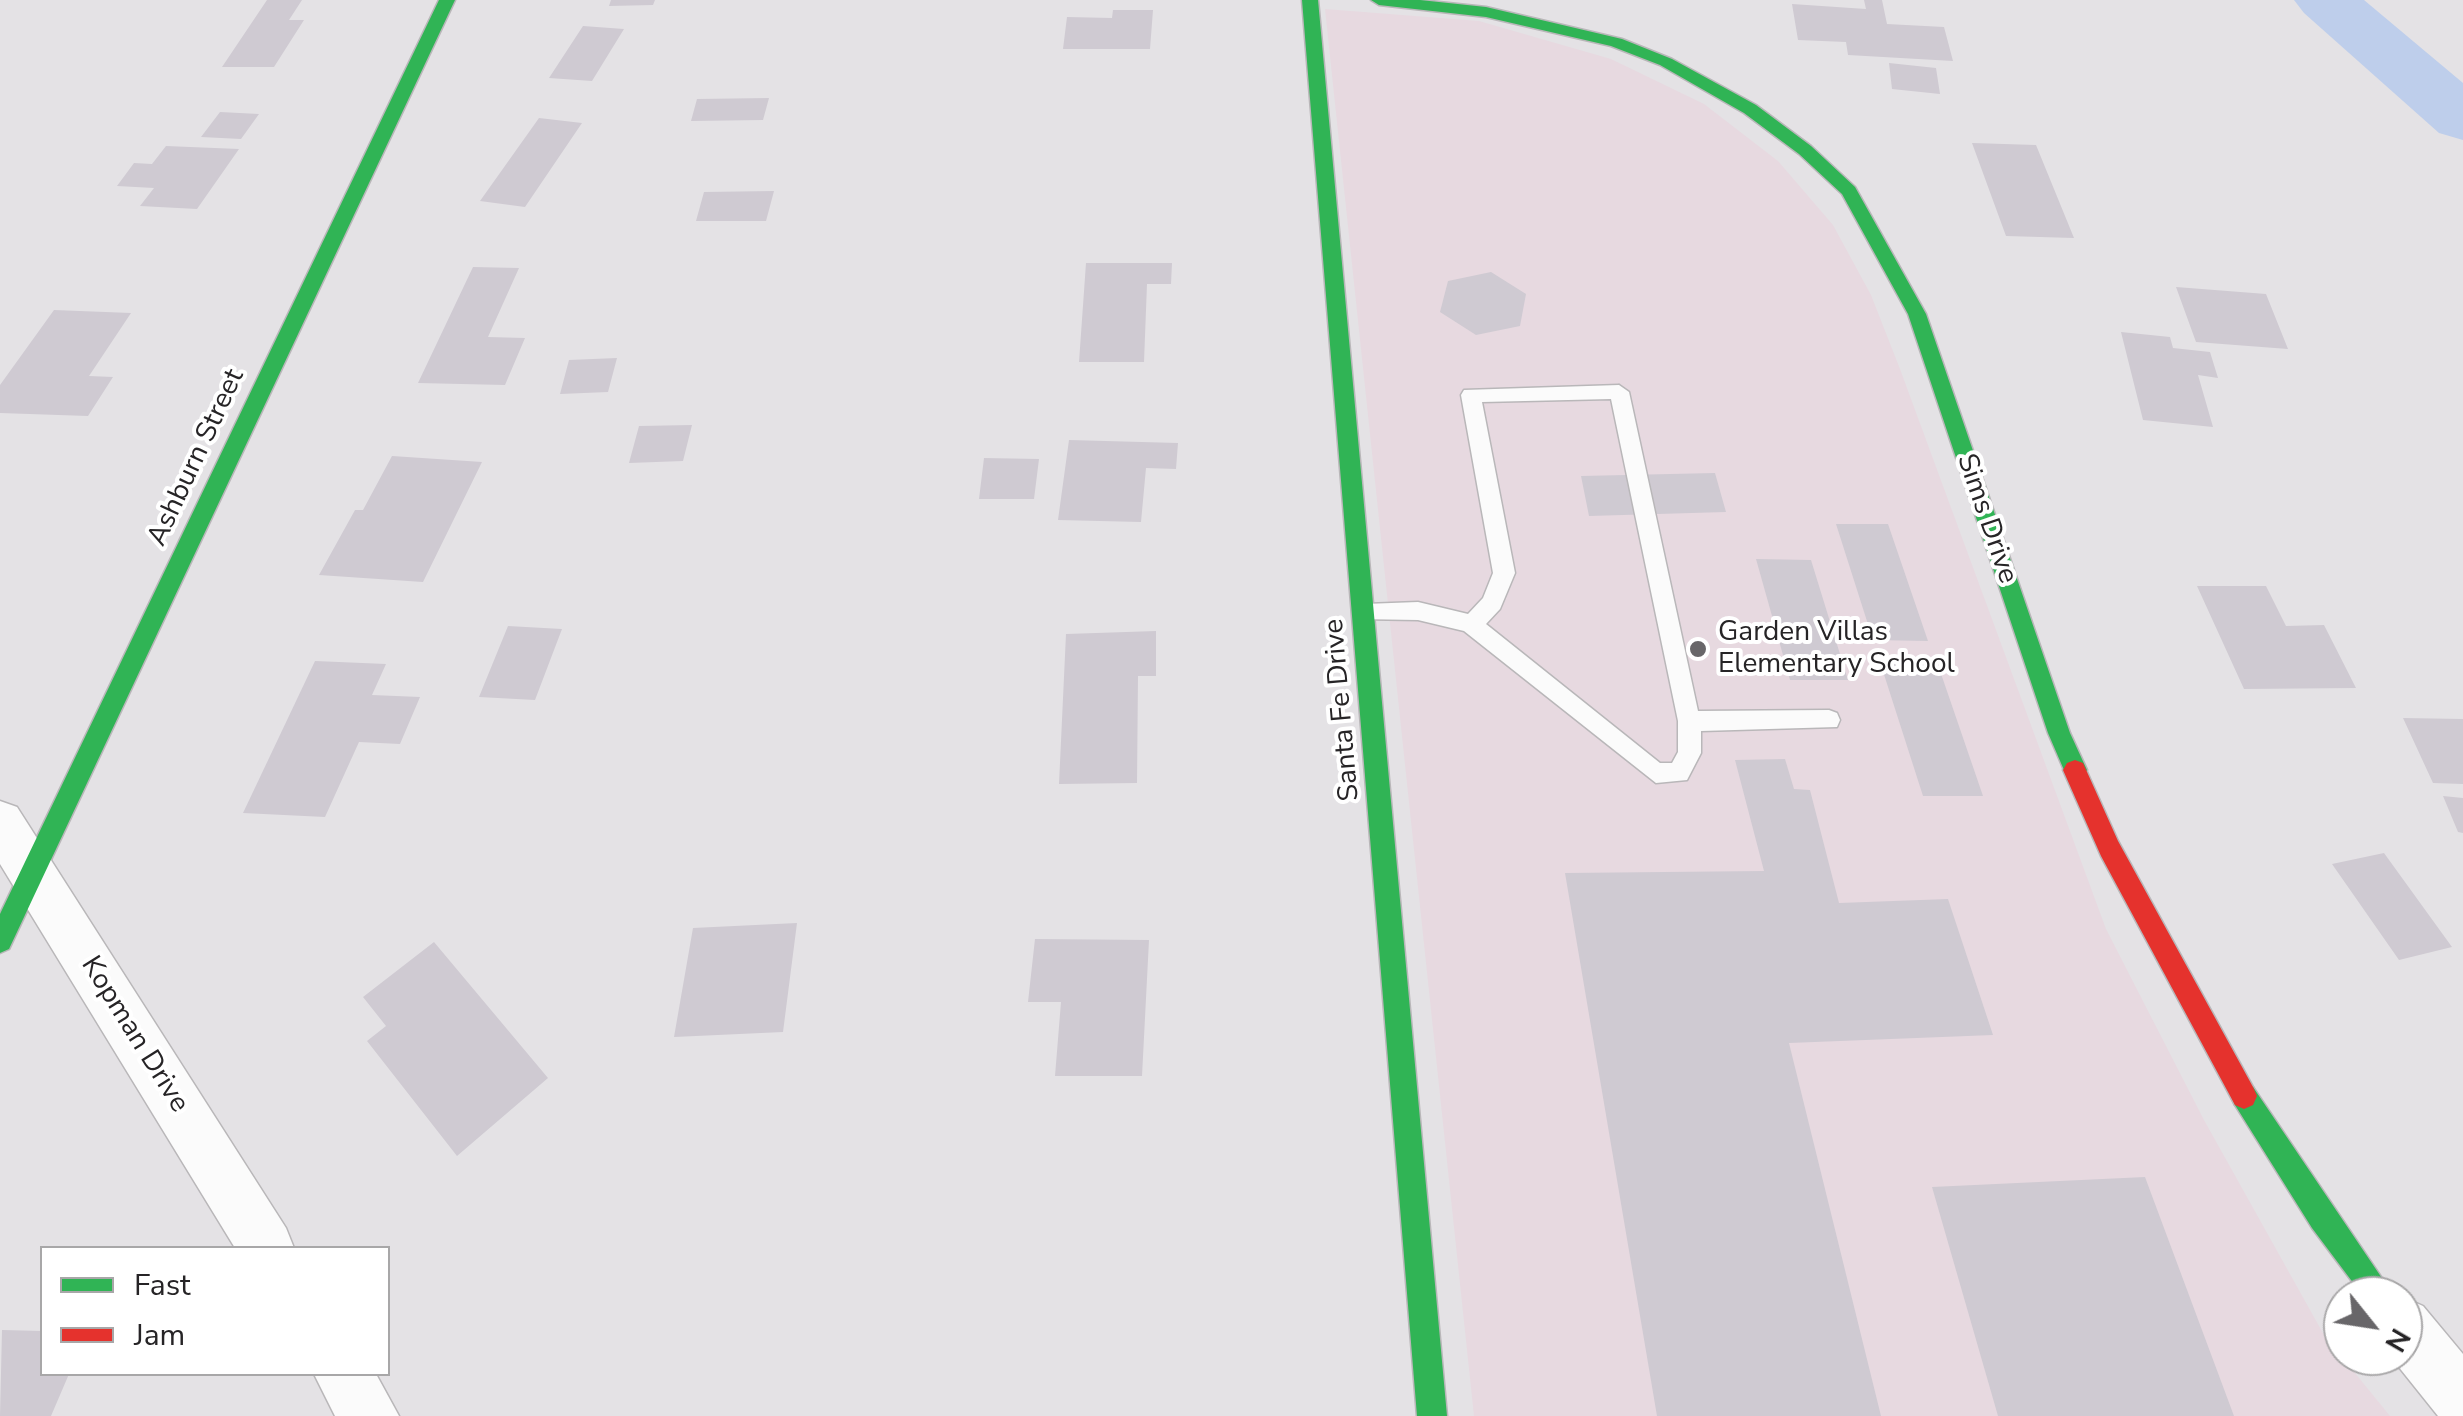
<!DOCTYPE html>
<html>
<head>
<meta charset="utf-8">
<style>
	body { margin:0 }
	#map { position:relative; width:2463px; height:1416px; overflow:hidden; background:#e4e2e5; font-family:"Nunito Sans",sans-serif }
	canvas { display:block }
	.legend { position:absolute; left:40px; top:1246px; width:350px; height:130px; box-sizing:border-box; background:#fff; border:2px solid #a8a7a8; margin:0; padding:12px 18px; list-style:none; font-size:30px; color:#262426 }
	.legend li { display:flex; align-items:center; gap:20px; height:50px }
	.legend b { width:50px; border:2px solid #a8a7a8 }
	.north { position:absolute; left:2323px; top:1276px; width:100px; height:100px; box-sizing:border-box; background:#fff; border:2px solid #a8a7a8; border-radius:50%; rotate:120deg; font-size:28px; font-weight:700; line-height:40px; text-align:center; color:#262426 }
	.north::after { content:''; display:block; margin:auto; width:35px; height:45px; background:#686669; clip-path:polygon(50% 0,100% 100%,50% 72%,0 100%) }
</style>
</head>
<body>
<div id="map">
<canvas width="2463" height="1416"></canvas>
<ul class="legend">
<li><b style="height:12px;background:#30b455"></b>Fast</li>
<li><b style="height:12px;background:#e5322d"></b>Jam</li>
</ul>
<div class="north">N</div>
</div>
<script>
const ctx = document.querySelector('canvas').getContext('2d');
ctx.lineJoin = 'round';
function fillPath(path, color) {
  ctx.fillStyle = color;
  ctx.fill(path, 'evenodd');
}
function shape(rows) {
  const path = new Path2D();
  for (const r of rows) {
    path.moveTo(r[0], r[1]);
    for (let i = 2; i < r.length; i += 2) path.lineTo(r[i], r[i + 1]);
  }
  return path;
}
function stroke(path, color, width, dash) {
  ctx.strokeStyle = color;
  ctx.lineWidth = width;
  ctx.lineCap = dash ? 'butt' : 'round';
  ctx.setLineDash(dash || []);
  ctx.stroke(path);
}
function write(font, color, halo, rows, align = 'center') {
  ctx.font = font + ' "Nunito Sans",sans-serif';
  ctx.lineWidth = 8;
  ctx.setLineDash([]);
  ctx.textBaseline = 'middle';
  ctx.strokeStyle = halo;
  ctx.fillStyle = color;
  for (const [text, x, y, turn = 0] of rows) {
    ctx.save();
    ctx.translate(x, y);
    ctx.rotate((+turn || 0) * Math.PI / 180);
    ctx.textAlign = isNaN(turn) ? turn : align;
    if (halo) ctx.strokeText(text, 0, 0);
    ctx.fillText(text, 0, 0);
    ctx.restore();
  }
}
fillPath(shape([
	[1325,9,1479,21,1611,59,1704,104,1778,161,1833,225,1871,295,1900,369,2106,929,2204,1120,2324,1335,2390,1416,1474,1416]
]), '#e7d9e0');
fillPath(shape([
	[2294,0,2364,0,2463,83,2463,140,2439,133,2304,13,2294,0]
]), '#beceeb');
fillPath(shape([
	[267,0,302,0,289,20,304,20,274,67,222,67],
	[611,0,655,0,653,5,609,6],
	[1864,0,1882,0,1887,24,1944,27,1953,61,1848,55,1846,42,1798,40,1792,4,1866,9],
	[1113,10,1153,10,1150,49,1063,49,1067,17,1112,18],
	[583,26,624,29,592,81,549,78],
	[1889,63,1936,68,1940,94,1892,89],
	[769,98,763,120,691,121,697,99],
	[220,112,259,114,241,139,201,137],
	[539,118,582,123,525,207,480,201],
	[1972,143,2036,145,2074,238,2006,236],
	[166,146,239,149,197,209,140,206,154,188,117,186,134,163,152,164],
	[774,191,766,221,696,221,704,192],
	[1086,263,1172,263,1171,284,1147,284,1144,362,1079,362],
	[473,267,519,268,488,337,525,338,505,385,418,383],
	[1491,272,1526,294,1520,326,1476,335,1440,312,1448,281],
	[2176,287,2266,294,2288,349,2196,342],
	[54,310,131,313,89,376,113,377,88,416,0,413,0,385],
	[2121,332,2170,337,2173,348,2210,352,2218,378,2198,375,2213,427,2143,420],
	[617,358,608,392,560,394,569,360],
	[692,425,683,461,629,463,639,426],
	[1069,440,1178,443,1176,469,1146,468,1141,522,1058,520],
	[392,456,482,462,423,582,319,575,355,510,363,510],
	[984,458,1039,459,1034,499,979,499],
	[1715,473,1726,512,1589,516,1581,476],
	[1836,524,1888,524,1928,641,1873,640],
	[1756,559,1811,560,1848,680,1790,680],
	[2197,586,2266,586,2286,626,2324,625,2356,688,2244,689],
	[508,626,562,629,535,700,479,697],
	[1156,631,1156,676,1138,676,1137,783,1059,784,1066,634],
	[315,661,386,664,372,695,420,697,400,744,359,742,325,817,243,813],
	[1880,662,1937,662,1983,796,1923,796],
	[2403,718,2463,719,2463,784,2433,783],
	[1785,759,1794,789,1810,790,1839,903,1948,899,1993,1035,1789,1043,1881,1416,1657,1416,1565,873,1764,871,1735,760],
	[2443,796,2463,798,2463,833,2458,832],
	[2384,853,2452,947,2399,960,2332,864],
	[797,923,783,1032,674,1037,693,928],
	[1035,939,1149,940,1142,1076,1055,1076,1061,1002,1028,1002],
	[434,942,548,1078,457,1156,367,1041,386,1026,363,997],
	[2145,1177,2234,1416,1998,1416,1932,1187],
	[2,1330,42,1331,42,1374,69,1374,51,1416,0,1416]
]), '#cfcad2');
const lane = shape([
	[1619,385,1629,392,1698,711,1829,710,1837,713,1840,720,1837,727,1701,731,1701,753,1687,780,1656,783,1464,631,1418,620,1357,619,1354,613,1357,607,1365,604,1418,602,1468,614,1483,598,1493,573,1461,395,1464,390,1619,385],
	[1611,399,1678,721,1678,752,1672,763,1660,763,1486,624,1500,609,1515,573,1482,402,1611,399]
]);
const street = shape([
	[0,801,17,807,286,1228,294,1248,235,1248,0,864,0,801],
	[2403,1297,2423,1306,2463,1354,2463,1416,2438,1416,2390,1356,2403,1356,2403,1297],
	[314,1374,376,1374,399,1416,335,1416,314,1374]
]);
const fast = shape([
	[439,0,455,0,9,949,0,953,0,914,439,0],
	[1302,0,1318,0,1447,1416,1417,1416,1302,0],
	[1371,0,1420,0,1486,7,1622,39,1672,59,1756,105,1811,146,1855,187,1926,314,2070,733,2087,770,2083,777,2075,780,2067,777,2048,733,1908,314,1842,194,1799,154,1744,113,1660,65,1611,46,1486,17,1379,5,1371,0],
	[2244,1083,2253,1087,2394,1296,2363,1296,2312,1228,2235,1105,2231,1096,2235,1087,2244,1083]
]);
const jam = shape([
	[2075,760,2083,763,2118,841,2253,1087,2257,1096,2253,1105,2244,1109,2235,1105,2101,856,2063,770,2067,763,2075,760]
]);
stroke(lane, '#b9b7b9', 3);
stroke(street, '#b9b7b9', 3);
stroke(fast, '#b9b7b9', 3);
stroke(jam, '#b9b7b9', 3);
fillPath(lane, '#fbfbfb');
fillPath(street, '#fbfbfb');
fillPath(fast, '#30b455');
fillPath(jam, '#e5322d');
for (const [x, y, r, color] of [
	[1698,649,10,"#686669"]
]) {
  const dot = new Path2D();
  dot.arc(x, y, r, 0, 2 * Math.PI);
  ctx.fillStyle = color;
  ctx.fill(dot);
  stroke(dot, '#fff', 4);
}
write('28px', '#262426', '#fff', [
	["Ashburn Street",197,458,-65],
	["Sims Drive",1986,519,71],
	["Santa Fe Drive",1343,710,-95],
	["Kopman Drive",134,1035,58]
]);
write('28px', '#262426', '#fff', [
	["Garden Villas",1718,633],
	["Elementary School",1718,665]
], 'left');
</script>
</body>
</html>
